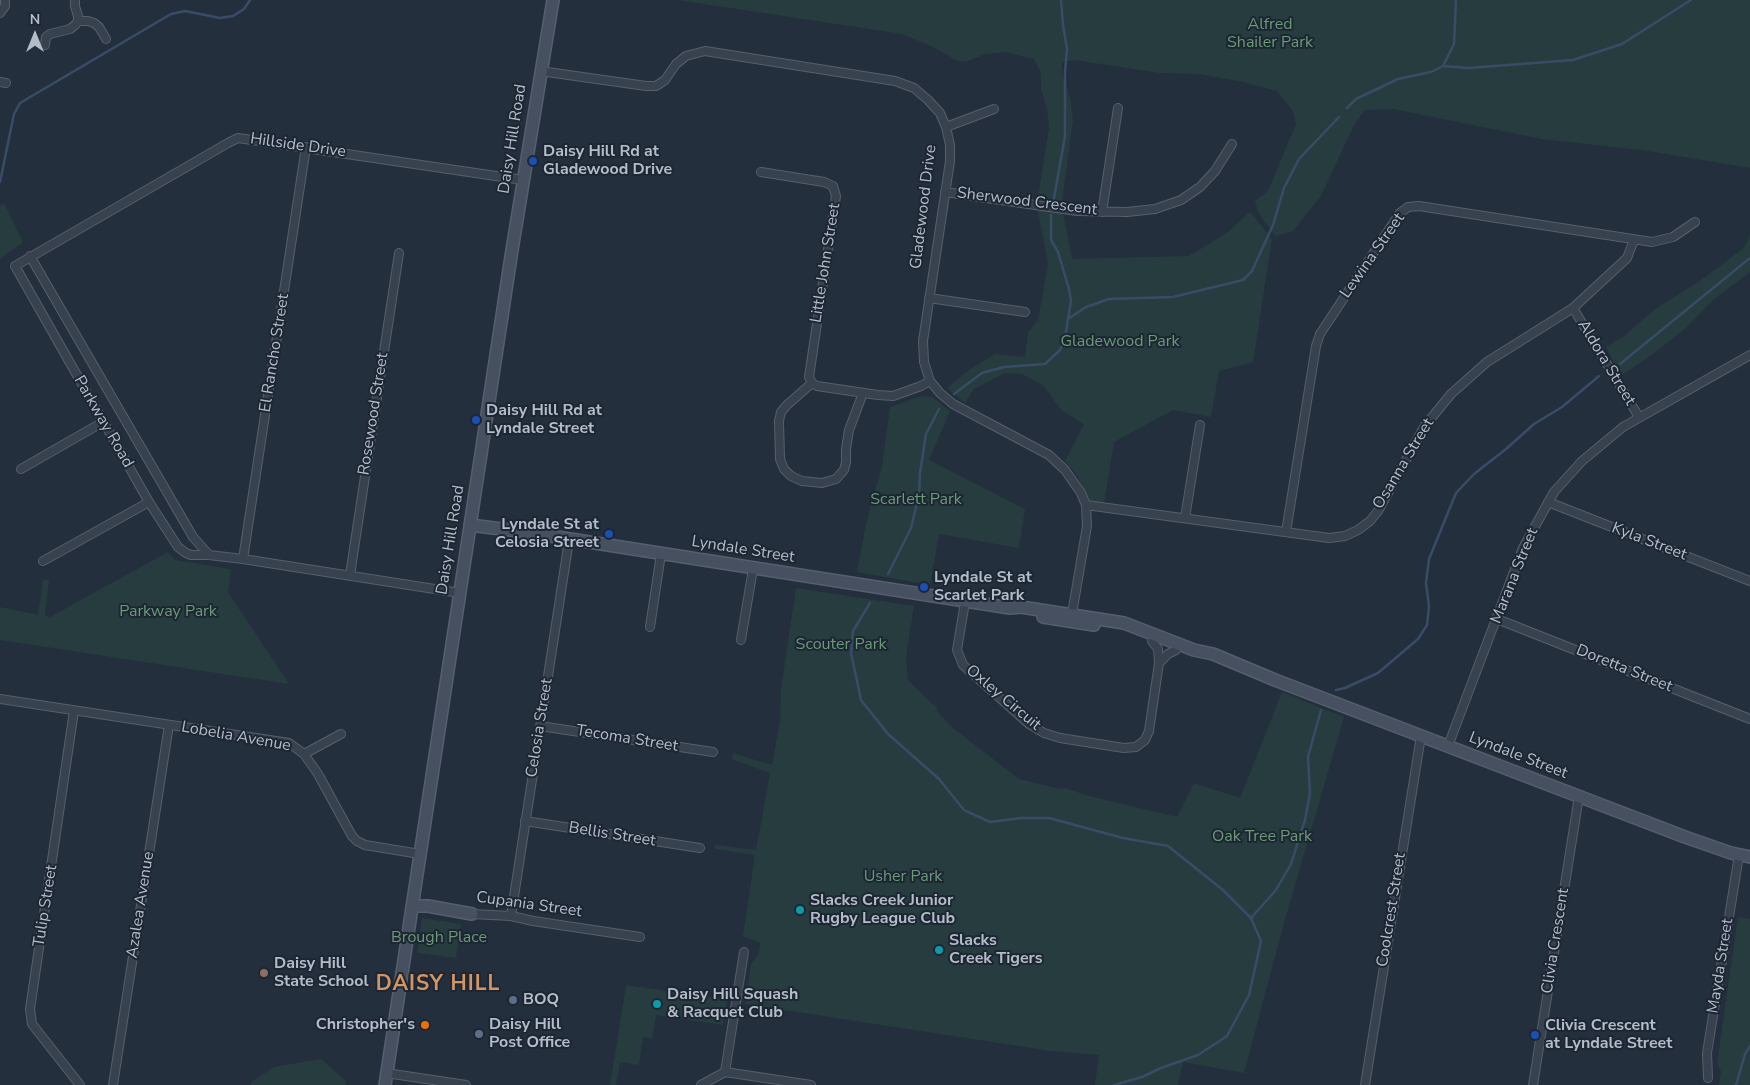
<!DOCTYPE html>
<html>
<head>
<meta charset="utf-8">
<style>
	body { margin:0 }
	#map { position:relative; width:1750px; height:1085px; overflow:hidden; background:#242f3e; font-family:"Nunito Sans",sans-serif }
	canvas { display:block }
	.north { position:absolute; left:10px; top:10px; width:50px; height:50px; -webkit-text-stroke:4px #1d2633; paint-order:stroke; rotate:0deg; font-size:14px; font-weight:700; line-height:20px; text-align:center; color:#b4bcc9 }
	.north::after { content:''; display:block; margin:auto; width:18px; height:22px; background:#b4bcc9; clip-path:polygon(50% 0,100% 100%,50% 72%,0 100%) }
</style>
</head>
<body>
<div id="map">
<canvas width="1750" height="1085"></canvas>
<div class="north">N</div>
</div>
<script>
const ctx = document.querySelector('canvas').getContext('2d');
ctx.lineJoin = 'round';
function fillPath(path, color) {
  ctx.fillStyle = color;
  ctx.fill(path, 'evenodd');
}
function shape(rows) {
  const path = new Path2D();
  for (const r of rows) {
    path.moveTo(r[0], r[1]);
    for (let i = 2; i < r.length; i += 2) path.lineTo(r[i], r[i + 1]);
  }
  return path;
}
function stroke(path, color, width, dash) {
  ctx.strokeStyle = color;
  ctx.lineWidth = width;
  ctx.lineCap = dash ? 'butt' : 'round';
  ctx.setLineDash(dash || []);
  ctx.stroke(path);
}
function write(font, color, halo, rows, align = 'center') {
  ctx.font = font + ' "Nunito Sans",sans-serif';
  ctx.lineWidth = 4;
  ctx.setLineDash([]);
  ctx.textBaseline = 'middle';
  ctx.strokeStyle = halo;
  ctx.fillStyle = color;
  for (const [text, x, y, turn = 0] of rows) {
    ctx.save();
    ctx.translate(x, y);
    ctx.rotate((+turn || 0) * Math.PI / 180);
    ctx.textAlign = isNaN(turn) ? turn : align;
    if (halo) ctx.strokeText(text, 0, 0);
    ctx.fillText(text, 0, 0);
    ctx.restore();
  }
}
fillPath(shape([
	[678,0,1750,0,1750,168,1641,150,1542,139,1393,109,1365,110,1354,125,1321,196,1293,231,1275,236,1258,212,1255,201,1268,191,1296,124,1293,111,1277,91,1243,82,1199,74,1160,73,1074,60,1062,62,1062,72,1071,102,1073,121,1062,201,1038,197,1049,128,1047,108,1041,89,1041,73,1034,59,1005,52,985,54,966,62,958,61,931,46,902,34],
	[4,203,23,242,0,259,0,206],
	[1037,206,1062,208,1072,259,1189,256,1228,232,1250,212,1272,239,1253,362,1219,371,1211,417,1173,410,1114,442,1104,503,1090,501,1077,475,1065,461,1084,424,1062,411,1043,385,1022,374,1005,373,974,389,965,403,947,388,969,370,995,354,1025,357,1028,332,1038,320,1048,264],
	[1750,235,1750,272,1713,300,1686,328,1653,354,1621,376,1606,347,1623,337,1655,309,1700,281,1744,248],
	[922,396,932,397,950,411,929,460,1025,509,1019,548,939,534,930,585,857,572,866,524,882,466,890,407],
	[168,552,175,560,231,569,228,592,289,684,0,640,0,607,38,615,43,580,49,580,45,616,50,617],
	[796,588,914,606,906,657,908,680,937,708,938,712,953,728,1019,779,1059,789,1065,788,1089,796,1177,817,1194,783,1240,798,1282,692,1344,717,1284,923,1244,1073,1183,1062,1178,1085,1095,1085,1099,1055,1051,1051,745,1004,751,965,758,954,761,943,743,936,755,855,715,849,715,845,756,850,770,773,732,759,733,753,772,765,780,720,781,689],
	[1738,917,1750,919,1750,1085,1719,1085,1721,1071,1717,1064],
	[422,918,461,924,456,958,417,953],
	[626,985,727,1000,723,1025,656,1015,652,1039,643,1037,639,1065,620,1062,616,1085,610,1085],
	[321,1059,345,1080,346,1085,251,1085,251,1082,274,1067]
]), '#263c3f');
stroke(shape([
	[1443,66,1469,68,1573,60,1622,44,1691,0],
	[1347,108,1356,99,1398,79,1431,72,1443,66,1454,44,1456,0],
	[0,182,14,114,20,103,171,14,185,11,220,18,233,16,244,9,250,0],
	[1053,204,1065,136,1065,71,1067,49,1063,25,1061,0],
	[1068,319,1086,307,1109,299,1173,297,1243,280,1252,271,1273,225,1284,188,1299,159,1339,117],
	[1620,364,1750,258],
	[954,394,982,373,1004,367,1045,364,1060,350,1065,338,1071,301,1069,289,1058,252,1051,240,1051,215],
	[888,574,911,528,919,495,920,473,926,434,939,409],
	[870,603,853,631,851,653,861,700,888,734,939,779,964,810,990,822,1021,818,1049,818,1123,838,1168,846,1223,890,1251,918,1261,941,1249,995,1227,1036,1198,1055,1161,1068,1142,1077,1114,1085],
	[1336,690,1345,688,1378,673,1418,639,1427,625,1429,606,1426,583,1429,559,1456,493,1474,474,1506,449,1534,424,1562,407,1599,376],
	[1251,918,1276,890,1291,864,1305,820,1310,793,1308,757,1321,710],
	[1736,1085,1745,1054,1750,1046]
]), '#394c67', 2.5);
const street = shape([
	[0,13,5,6,5,0],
	[78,21,88,21,94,23,99,27,106,39],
	[45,45,46,37,50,34,70,29,75,25,78,21,78,16,75,6,75,0],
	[540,71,646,86,656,86,665,80,676,64,686,56,705,51,895,81,914,88,928,100,940,113,946,127,950,145,950,161,923,341,924,362,930,381,940,393,953,404,1049,455,1065,470,1081,493,1086,505,1087,526,1072,614],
	[0,82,6,83],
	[946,127,994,109],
	[761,172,824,182,833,186,836,196,809,377,812,383],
	[945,192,1077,211,1127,212,1155,209,1181,200,1200,187,1215,171,1232,144],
	[1102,212,1118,108],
	[30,256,193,537,209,555],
	[929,298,1025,312],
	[1573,308,1639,417],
	[812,383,787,405,781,412,779,421,780,459,784,469,791,476,802,481,822,483,836,479,844,470,846,462,846,449,849,430,863,393],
	[812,383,817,386,878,395,893,396,921,386,930,381],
	[21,469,103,422],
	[1548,502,1750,581],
	[1086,505,1329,538,1345,536,1358,530,1370,521,1378,511,1424,427,1451,394,1487,362,1573,308,1627,258,1634,240],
	[1185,518,1200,425],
	[1286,532,1316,346,1320,334,1400,213,1408,207,1419,206,1652,242,1673,237,1695,222],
	[243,559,306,147],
	[43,561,149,502],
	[350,575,399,253],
	[460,593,243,559,209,555,191,555,186,553,178,547,149,502,15,266,228,143,238,138,523,180],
	[965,602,957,650,963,665,1029,724,1044,733,1060,738,1124,748,1136,747,1145,740,1149,731,1159,663,1158,649,1152,641],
	[1497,619,1750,719],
	[650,627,661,554],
	[741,640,753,569],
	[1159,663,1168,654,1176,650],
	[0,699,289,743,304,754,318,774,352,836,357,841,365,845,420,854],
	[74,711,30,1009,32,1024,80,1085],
	[540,726,713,752],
	[1448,746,1523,548,1554,492,1582,461,1623,427,1750,355],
	[304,754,341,734],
	[525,821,700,848],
	[472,914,511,916,533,921,640,937],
	[511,916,569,540],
	[725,1072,744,952],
	[386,1073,466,1085],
	[1708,1078,1707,1053,1739,855],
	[113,1085,169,725],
	[701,1085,725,1072,811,1085],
	[1365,1085,1421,736],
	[1533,1085,1579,796]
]);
const secondary = shape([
	[470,525,525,532,1010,608,1021,607,1124,623,1194,650,1213,654,1275,680,1685,837,1731,853,1750,857],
	[1043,617,1094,625],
	[412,906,428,906,472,914],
	[385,1085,512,250,553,0]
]);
stroke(street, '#565f6c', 10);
stroke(secondary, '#565f6c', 14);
stroke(street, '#38414e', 8);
stroke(secondary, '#465061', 11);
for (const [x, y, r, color] of [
	[533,161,5,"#1a4fb4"],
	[476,420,5,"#1a4fb4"],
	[609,534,5,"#1a4fb4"],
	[924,587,5,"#1a4fb4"],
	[800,910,5,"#0f9aa8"],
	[939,950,5,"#0f9aa8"],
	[264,973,5,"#8d6e63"],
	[513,1000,5,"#5c6f8a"],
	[657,1004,5,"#0f9aa8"],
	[425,1025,5,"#e8710a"],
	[479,1034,5,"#5c6f8a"],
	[1535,1035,5,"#1a4fb4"]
]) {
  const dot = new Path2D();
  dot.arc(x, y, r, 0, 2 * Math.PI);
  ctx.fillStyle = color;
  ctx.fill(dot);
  stroke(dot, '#1d2633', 2);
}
write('16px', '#6b9a76', '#1d2633', [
	["Alfred",1270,25],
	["Shailer Park",1270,43],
	["Gladewood Park",1120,342],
	["Scarlett Park",916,500],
	["Parkway Park",168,612],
	["Scouter Park",841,645],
	["Oak Tree Park",1262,837],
	["Usher Park",903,877],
	["Brough Place",439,938]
]);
write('16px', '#b4bcc9', '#1d2633', [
	["Daisy Hill Road",513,139,-81],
	["Hillside Drive",298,146,8],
	["Sherwood Crescent",1027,202,7],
	["Gladewood Drive",924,207,-83],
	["Lewina Street",1373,256,-55],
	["Little John Street",826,263,-81],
	["El Rancho Street",275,353,-81],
	["Aldora Street",1606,363,59],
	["Rosewood Street",374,414,-81],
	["Parkway Road",103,422,60],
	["Osanna Street",1404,464,-59],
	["Daisy Hill Road",451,540,-81],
	["Kyla Street",1649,542,21],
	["Lyndale Street",743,550,9],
	["Marana Street",1515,576,-68],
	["Doretta Street",1624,669,22],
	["Oxley Circuit",1003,698,40],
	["Celosia Street",540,728,-81],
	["Lobelia Avenue",236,737,10],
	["Tecoma Street",627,739,9],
	["Lyndale Street",1518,756,21],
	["Bellis Street",612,835,9],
	["Azalea Avenue",141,905,-81],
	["Cupania Street",529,905,8],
	["Tulip Street",46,906,-81],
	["Coolcrest Street",1392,910,-81],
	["Clivia Crescent",1556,941,-81],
	["Mayda Street",1721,966,-81]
]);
write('bold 16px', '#b4bcc9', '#1d2633', [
	["Daisy Hill Rd at",543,152],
	["Gladewood Drive",543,170],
	["Daisy Hill Rd at",486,411],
	["Lyndale Street",486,429],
	["Lyndale St at",599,525,"right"],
	["Celosia Street",599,543,"right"],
	["Lyndale St at",934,578],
	["Scarlet Park",934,596],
	["Slacks Creek Junior",810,901],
	["Rugby League Club",810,919],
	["Slacks",949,941],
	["Creek Tigers",949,959],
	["Daisy Hill",274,964],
	["State School",274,982],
	["Daisy Hill Squash",667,995],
	["& Racquet Club",667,1013],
	["BOQ",523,1000],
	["Christopher's",415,1025,"right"],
	["Daisy Hill",489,1025],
	["Post Office",489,1043],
	["Clivia Crescent",1545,1026],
	["at Lyndale Street",1545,1044]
], 'left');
ctx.letterSpacing = '1px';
write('bold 21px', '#d59563', '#1d2633', [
	["DAISY HILL",438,985]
]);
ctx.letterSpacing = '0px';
</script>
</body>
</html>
